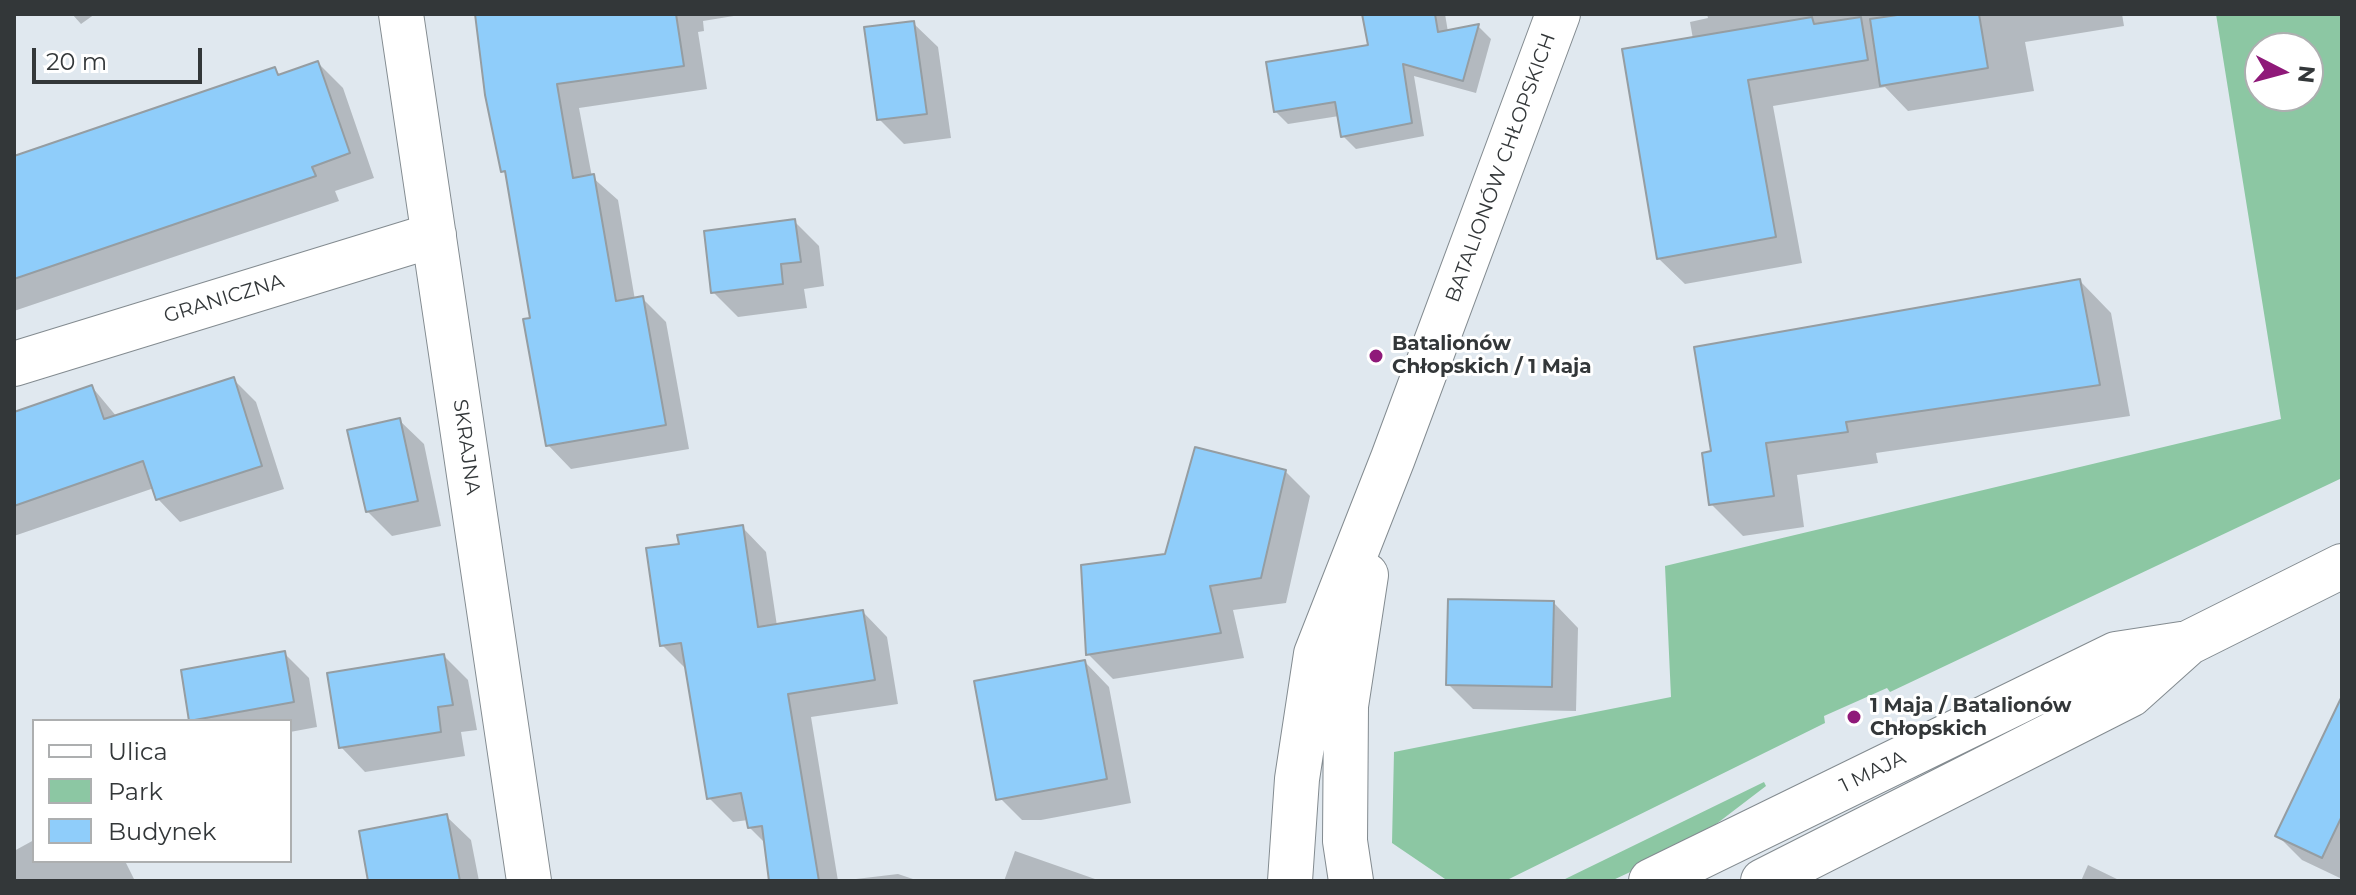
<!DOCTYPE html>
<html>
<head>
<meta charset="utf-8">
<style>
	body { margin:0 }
	#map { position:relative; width:2356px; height:895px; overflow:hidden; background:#e0e8ef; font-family:Montserrat,sans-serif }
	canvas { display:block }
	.frame { position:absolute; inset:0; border:16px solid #333739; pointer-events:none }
	.legend { position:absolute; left:32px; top:719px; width:260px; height:144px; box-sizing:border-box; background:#fff; border:2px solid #adafb0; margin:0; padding:10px 14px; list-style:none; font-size:24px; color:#333739 }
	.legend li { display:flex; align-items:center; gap:16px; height:40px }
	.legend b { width:40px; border:2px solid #adafb0 }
	.north { position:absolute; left:2244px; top:32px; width:80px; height:80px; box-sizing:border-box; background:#fff; border:2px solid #adafb0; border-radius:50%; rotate:96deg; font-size:22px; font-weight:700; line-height:32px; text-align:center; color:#333739 }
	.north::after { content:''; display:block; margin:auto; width:28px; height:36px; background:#8f1979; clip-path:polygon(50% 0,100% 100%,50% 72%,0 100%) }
	.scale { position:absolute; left:32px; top:48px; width:170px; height:36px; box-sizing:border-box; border:4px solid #333739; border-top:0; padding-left:10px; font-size:24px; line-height:28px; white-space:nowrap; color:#333739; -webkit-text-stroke:6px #fff; paint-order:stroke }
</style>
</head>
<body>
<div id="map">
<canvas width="2356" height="895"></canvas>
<div class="frame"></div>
<ul class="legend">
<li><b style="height:10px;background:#fff"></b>Ulica</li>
<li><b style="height:22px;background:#8cc7a3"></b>Park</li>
<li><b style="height:22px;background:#8fcdfa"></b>Budynek</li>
</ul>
<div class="north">N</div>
<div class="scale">20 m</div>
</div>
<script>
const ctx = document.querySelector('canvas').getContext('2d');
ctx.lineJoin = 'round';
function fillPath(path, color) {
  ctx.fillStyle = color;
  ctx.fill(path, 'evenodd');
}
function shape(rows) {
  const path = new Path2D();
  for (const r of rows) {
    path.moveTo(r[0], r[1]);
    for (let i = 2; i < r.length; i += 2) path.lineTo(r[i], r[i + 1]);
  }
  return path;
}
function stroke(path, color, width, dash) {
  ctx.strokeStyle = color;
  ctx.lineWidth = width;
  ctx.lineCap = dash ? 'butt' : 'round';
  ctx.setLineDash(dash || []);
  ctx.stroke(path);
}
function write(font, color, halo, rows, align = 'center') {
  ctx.font = font + ' Montserrat,sans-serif';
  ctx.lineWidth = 6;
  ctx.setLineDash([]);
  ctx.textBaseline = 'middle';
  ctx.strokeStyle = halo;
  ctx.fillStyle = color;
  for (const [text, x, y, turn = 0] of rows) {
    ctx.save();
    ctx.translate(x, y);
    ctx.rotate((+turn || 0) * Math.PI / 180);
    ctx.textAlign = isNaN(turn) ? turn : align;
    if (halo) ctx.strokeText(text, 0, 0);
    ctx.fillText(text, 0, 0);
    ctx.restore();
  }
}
fillPath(shape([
	[2216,14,2342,14,2342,478,1890,692,1887,688,1824,716,1825,723,1505,881,1448,881,1392,843,1394,752,1671,697,1665,566,2281,419],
	[2260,48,2308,48,2308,96,2260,96],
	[1764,782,1766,786,1690,844,1611,881,1561,881]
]), '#8cc7a3');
fillPath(shape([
	[72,14,95,14,81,24],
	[477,14,746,14,703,21,704,31,698,32,707,89,579,108,592,177,618,200,635,300,643,299,666,322,689,449,571,469,548,445,532,320],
	[1364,14,1445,14,1448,32,1478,26,1491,39,1476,93,1414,76,1424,136,1356,149,1343,136,1339,116,1288,124,1275,111,1370,47],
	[1707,14,2122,14,2124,26,2025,42,2034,91,1908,111,1885,87,1773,106,1802,263,1685,284,1658,258,1693,39,1690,22,1708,18],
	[913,23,938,47,951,138,904,144,879,119],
	[318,63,343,88,374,178,335,191,339,201,14,311,14,159,275,69,281,76],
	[794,221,819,246,824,286,804,289,807,308,738,317,713,292],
	[2080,281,2111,313,2130,416,1876,453,1878,463,1797,475,1804,527,1743,536,1711,504,1704,455],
	[233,379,256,402,284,489,180,522,158,499,154,488,14,536,14,430,92,387,117,417],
	[399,420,424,444,441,526,392,536,367,511],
	[1285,471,1310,496,1286,603,1233,610,1244,658,1113,679,1088,654,1166,556],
	[742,527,766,552,777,626,863,612,887,637,898,704,811,717,838,881,771,881,766,844,750,828,748,820,733,822,709,798,687,670,662,645,682,545],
	[1554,603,1578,628,1576,711,1473,709,1448,684],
	[284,653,309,678,317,727,290,732,290,721,191,720],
	[444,656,468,680,477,730,461,732,465,756,365,772,341,747],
	[1085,662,1109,687,1131,803,1041,820,1022,820,997,795],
	[2342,727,2342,879,2302,860,2277,835],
	[446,816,471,840,479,881,370,881],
	[34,840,34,861,125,861,135,881,14,881,14,851],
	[1015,851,1095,879,1096,881,1004,881],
	[2088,865,2121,881,2081,881],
	[898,874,919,881,839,881]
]), '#0003');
const building = shape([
	[475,14,676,14,684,66,557,84,573,178,594,174,616,301,643,296,666,425,546,446,523,319,530,318,505,171,501,172,485,95,475,14],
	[1362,14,1435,14,1438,32,1479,24,1463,81,1403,64,1412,123,1341,137,1335,102,1274,112,1266,62,1368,45,1362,14],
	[1904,14,1979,14,1988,68,1880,86,1870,19,1904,14],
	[1812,17,1814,24,1861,17,1868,60,1748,80,1776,237,1657,259,1622,49,1812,17],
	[914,21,927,114,877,120,864,27,914,21],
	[318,61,350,153,312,167,316,176,14,279,14,156,275,67,278,75,318,61],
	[795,219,801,262,781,264,783,284,711,293,704,231,795,219],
	[2080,279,2100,385,1846,422,1848,432,1766,443,1774,496,1709,505,1702,453,1711,451,1694,347,2080,279],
	[234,377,262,466,156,500,143,461,14,506,14,412,92,385,104,419,234,377],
	[400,418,418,501,366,512,347,430,400,418],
	[1195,447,1286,470,1261,578,1210,586,1221,633,1086,655,1081,565,1165,554,1195,447],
	[743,525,758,627,863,610,875,680,788,694,819,881,769,881,762,826,748,828,741,793,707,799,681,643,660,646,646,548,679,544,677,535,743,525],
	[1448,599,1554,601,1552,687,1446,685,1448,599],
	[285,651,294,702,189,721,181,670,285,651],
	[444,654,453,705,438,707,441,732,339,748,327,673,444,654],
	[1085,660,1107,779,996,800,974,681,1085,660],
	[2342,696,2342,816,2322,858,2275,836,2342,696],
	[447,814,460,881,368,881,359,831,447,814]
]);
fillPath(building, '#8fcdfa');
stroke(building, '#959da2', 2);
const street = shape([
	[401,14,529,881],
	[14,364,434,235]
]);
const secondary = shape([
	[1290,881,1297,779,1316,654,1393,458,1558,14],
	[1351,881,1345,841,1346,706,1366,575],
	[1651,881,2116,654,2188,643],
	[1763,881,2130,695,2188,643,2342,566]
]);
stroke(street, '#838b90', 46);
stroke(secondary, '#838b90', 46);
stroke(street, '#fff', 44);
stroke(secondary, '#fff', 44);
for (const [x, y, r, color] of [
	[1376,356,8,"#8f1979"],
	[1854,717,8,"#8f1979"]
]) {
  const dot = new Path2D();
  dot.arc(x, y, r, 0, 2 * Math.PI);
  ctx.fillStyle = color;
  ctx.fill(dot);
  stroke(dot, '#fff', 3);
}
write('20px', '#333739', '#fff', [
	["BATALIONÓW CHŁOPSKICH",1501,168,-70],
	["GRANICZNA",224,299,-17],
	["SKRAJNA",466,447,82],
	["1 MAJA",1873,772,-26]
]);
write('bold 20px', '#333739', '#fff', [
	["Batalionów",1392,344],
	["Chłopskich / 1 Maja",1392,367],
	["1 Maja / Batalionów",1870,706],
	["Chłopskich",1870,729]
], 'left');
</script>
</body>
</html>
